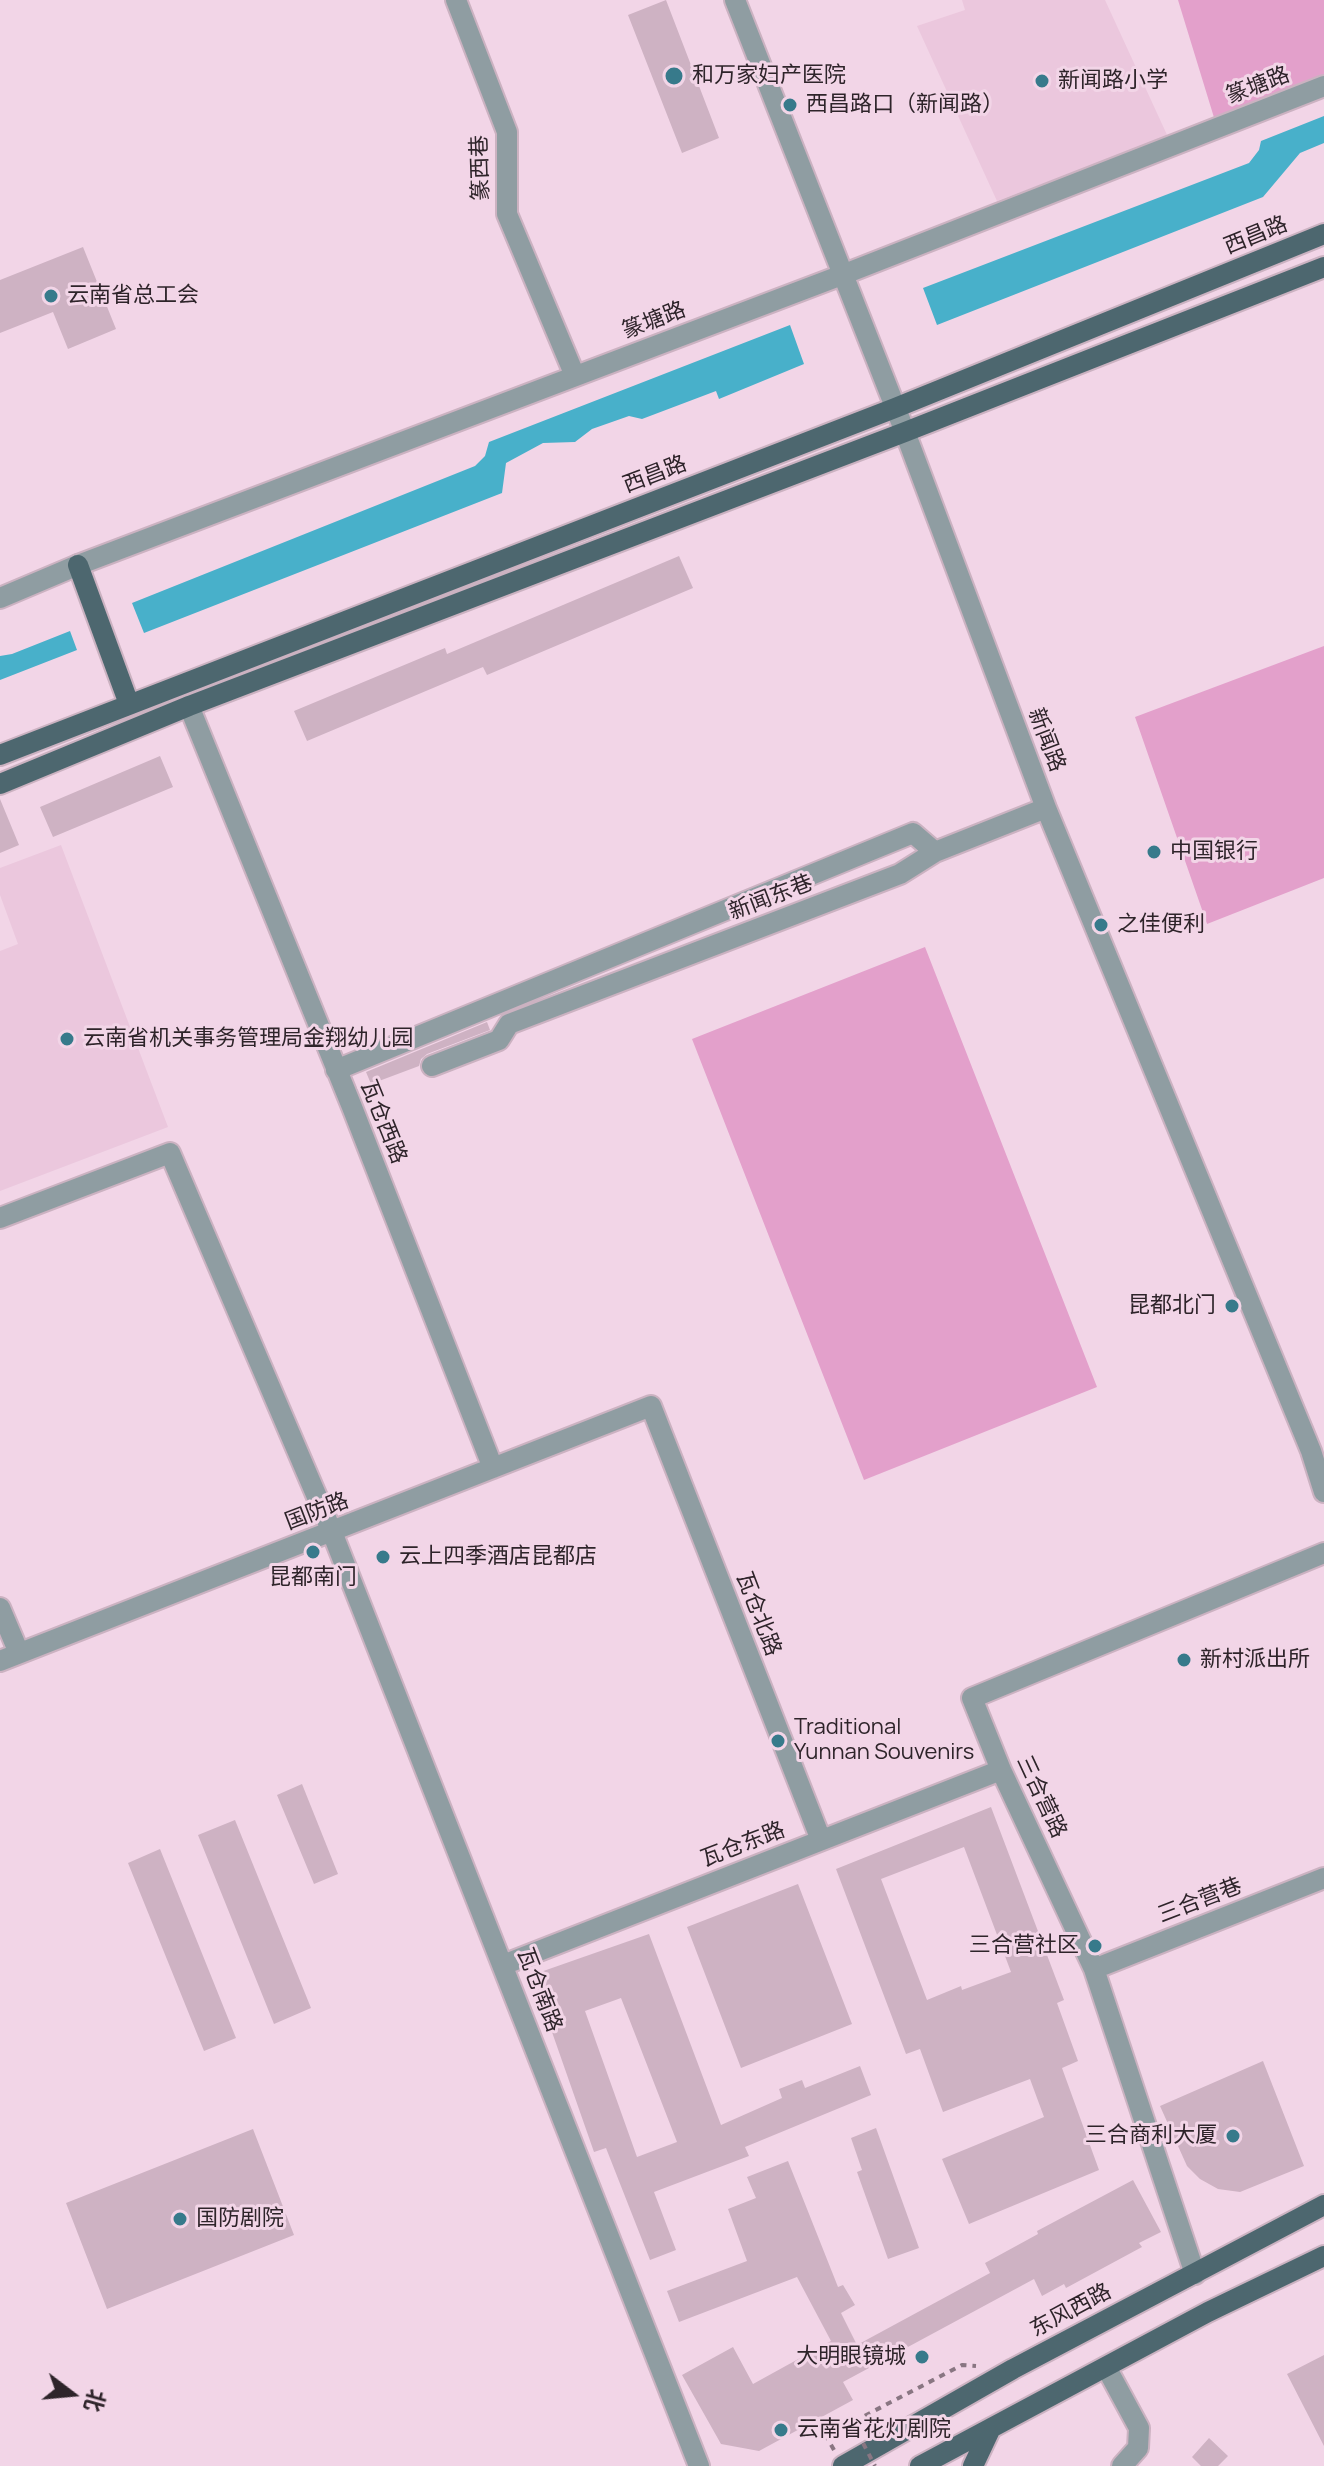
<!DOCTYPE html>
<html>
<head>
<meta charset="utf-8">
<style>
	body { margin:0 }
	#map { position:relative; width:1324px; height:2466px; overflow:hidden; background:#f2d5e7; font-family:Manrope,"Noto Sans SC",sans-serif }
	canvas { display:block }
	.north { position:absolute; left:32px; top:2354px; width:80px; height:80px; -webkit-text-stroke:6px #f2d5e7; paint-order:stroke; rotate:106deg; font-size:22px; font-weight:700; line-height:32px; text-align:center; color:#2e242a }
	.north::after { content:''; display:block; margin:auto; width:28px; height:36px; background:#2e242a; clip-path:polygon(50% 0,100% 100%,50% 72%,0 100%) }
</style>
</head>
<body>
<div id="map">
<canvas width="1324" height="2466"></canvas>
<div class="north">北</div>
</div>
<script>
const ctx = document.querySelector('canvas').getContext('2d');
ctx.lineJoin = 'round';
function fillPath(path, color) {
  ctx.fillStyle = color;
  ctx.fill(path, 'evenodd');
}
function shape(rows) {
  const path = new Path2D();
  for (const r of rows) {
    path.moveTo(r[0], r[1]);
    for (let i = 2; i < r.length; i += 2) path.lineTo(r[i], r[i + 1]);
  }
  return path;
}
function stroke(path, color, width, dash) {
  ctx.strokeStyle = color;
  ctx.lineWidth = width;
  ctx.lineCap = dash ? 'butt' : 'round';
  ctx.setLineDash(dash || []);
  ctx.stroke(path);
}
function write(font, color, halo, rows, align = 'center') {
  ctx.font = font + ' Manrope,"Noto Sans SC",sans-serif';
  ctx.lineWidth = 6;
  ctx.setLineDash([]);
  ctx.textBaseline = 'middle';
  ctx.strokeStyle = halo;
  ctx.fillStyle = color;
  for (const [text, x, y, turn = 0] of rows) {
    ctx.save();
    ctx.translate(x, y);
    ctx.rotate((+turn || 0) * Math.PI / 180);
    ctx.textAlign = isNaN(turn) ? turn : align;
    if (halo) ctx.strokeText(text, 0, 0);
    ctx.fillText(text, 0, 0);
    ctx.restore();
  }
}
fillPath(shape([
	[962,0,1105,0,1168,137,997,201,917,26,965,10],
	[61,845,168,1127,0,1191,0,951,18,944,0,895,0,868]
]), '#ebc7dd');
fillPath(shape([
	[1178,0,1324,0,1324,82,1216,124],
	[1324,646,1324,878,1207,924,1135,717],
	[925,947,1097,1387,864,1480,692,1039]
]), '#e3a0cb');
fillPath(shape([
	[1324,116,1324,143,1300,153,1263,197,937,325,923,288,1249,163,1259,150,1261,141],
	[790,325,804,364,719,399,716,391,642,419,629,416,592,429,575,442,543,443,506,463,502,493,144,633,132,603,475,466,485,456,489,442],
	[70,631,77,650,0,680,0,656,12,654]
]), '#48b0ca');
fillPath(shape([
	[666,0,719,138,682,153,628,15],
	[83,247,116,329,68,349,53,312,0,333,0,280],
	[679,556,693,588,487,675,483,667,307,741,294,711,445,648,447,654],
	[160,756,173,787,53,837,40,807],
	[0,799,19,845,0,853],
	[487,1022,490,1030,427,1054,421,1059,419,1066,371,1084,366,1072],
	[302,1784,338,1874,314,1884,277,1795],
	[991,1807,1064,2000,1057,2003,1078,2061,1062,2068,1099,2170,969,2224,942,2159,1044,2117,1030,2079,943,2112,920,2049,906,2054,836,1869],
	[964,1847,1011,1972,962,1990,961,1986,927,2000,881,1879],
	[235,1820,311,2008,274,2024,198,1835],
	[160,1849,236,2038,204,2051,128,1863],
	[798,1884,852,2024,741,2068,687,1927],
	[649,1934,721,2125,782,2098,779,2089,802,2080,805,2088,860,2066,871,2095,745,2147,749,2156,654,2192,676,2250,650,2260,606,2148,594,2152,532,1975],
	[621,1998,677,2142,637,2157,585,2011],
	[1263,2061,1304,2166,1240,2192,1218,2189,1200,2179,1187,2166,1160,2106],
	[876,2128,919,2248,888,2259,857,2172,862,2170,851,2138],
	[253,2129,294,2235,107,2309,66,2203],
	[788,2161,838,2287,843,2285,855,2305,841,2313,857,2345,990,2273,985,2263,1038,2234,1037,2231,1133,2180,1161,2232,1139,2243,1142,2247,1066,2288,1064,2284,1042,2296,1034,2279,843,2382,853,2400,759,2451,721,2444,682,2375,733,2347,753,2384,831,2341,797,2277,679,2322,667,2291,747,2261,728,2209,756,2198,747,2177],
	[1324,2355,1324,2446,1287,2374],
	[1209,2438,1228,2456,1218,2466,1201,2466,1192,2457]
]), '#ceb2c3');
const minor = shape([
	[456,0,507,132,507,214,575,376],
	[735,0,905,432,1046,808,1311,1451,1324,1492],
	[0,598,78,565,842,275,1324,86],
	[189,706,352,1107,493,1468],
	[432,1066,499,1040,509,1024,900,874,935,852,1046,808],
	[336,1070,913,833,935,852],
	[0,1218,170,1153,332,1532,699,2466],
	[0,1608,19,1653],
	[0,1661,651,1406,821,1840],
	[503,1965,1001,1770],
	[1094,1969,1324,1878],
	[1195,2274,1094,1969,1001,1770,972,1698,1324,1553],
	[1106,2367,1139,2428,1138,2448,1122,2466]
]);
const major = shape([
	[78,565,129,704],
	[0,755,895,408,1324,234],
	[0,784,189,706,905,432,1324,267],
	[843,2466,1013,2369,1324,2205],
	[920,2466,1208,2312,1324,2256],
	[973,2466,991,2428]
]);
stroke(minor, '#cbb2c1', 24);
stroke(major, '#cbb2c1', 24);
stroke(shape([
	[834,2450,826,2436,962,2365,976,2366]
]), '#897682', 4, [6, 6]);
stroke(minor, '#8f9da2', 20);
stroke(major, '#4d676f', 20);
stroke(shape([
	[852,2422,875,2466]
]), '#897682', 4, [6, 6]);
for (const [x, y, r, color] of [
	[674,76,10,"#377a8b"],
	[1042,81,8,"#377a8b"],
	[790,105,8,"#377a8b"],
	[51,296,8,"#377a8b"],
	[1154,852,8,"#377a8b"],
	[1101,925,8,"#377a8b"],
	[67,1039,8,"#377a8b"],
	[1232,1306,8,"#377a8b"],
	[313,1552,8,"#377a8b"],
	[383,1557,8,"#377a8b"],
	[1184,1660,8,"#377a8b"],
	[778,1741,8,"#377a8b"],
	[1095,1946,8,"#377a8b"],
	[1233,2136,8,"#377a8b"],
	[180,2219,8,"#377a8b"],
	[922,2357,8,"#377a8b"],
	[781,2430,8,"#377a8b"]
]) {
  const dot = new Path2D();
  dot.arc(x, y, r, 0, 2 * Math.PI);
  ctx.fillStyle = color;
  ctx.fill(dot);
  stroke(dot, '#f2d5e7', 3);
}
write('22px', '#2e242a', '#f2d5e7', [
	["和万家妇产医院",692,76],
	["新闻路小学",1058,81],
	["西昌路口（新闻路）",806,105],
	["云南省总工会",67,296],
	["中国银行",1170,852],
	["之佳便利",1117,925],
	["云南省机关事务管理局金翔幼儿园",83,1039],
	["昆都北门",1216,1306,"right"],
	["云上四季酒店昆都店",399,1557],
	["昆都南门",313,1578,"center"],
	["新村派出所",1200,1660],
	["Traditional",794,1728],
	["Yunnan Souvenirs",794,1753],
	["三合营社区",1079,1946,"right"],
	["三合商利大厦",1217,2136,"right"],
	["国防剧院",196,2219],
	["大明眼镜城",906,2357,"right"],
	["云南省花灯剧院",797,2430]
], 'left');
write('22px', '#2e242a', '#f2d5e7', [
	["篆塘路",1258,86,-21],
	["篆西巷",481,168,-92],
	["西昌路",1256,236,-22],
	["篆塘路",654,321,-21],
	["西昌路",655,475,-21],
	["新闻路",1046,740,69],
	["新闻东巷",771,898,-21],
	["瓦仓西路",383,1122,68],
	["国防路",317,1512,-21],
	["瓦仓北路",758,1614,69],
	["三合营路",1041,1797,65],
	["瓦仓东路",743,1845,-21],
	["三合营巷",1200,1901,-21],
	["瓦仓南路",539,1990,69],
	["东风西路",1071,2311,-28]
]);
</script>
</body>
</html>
